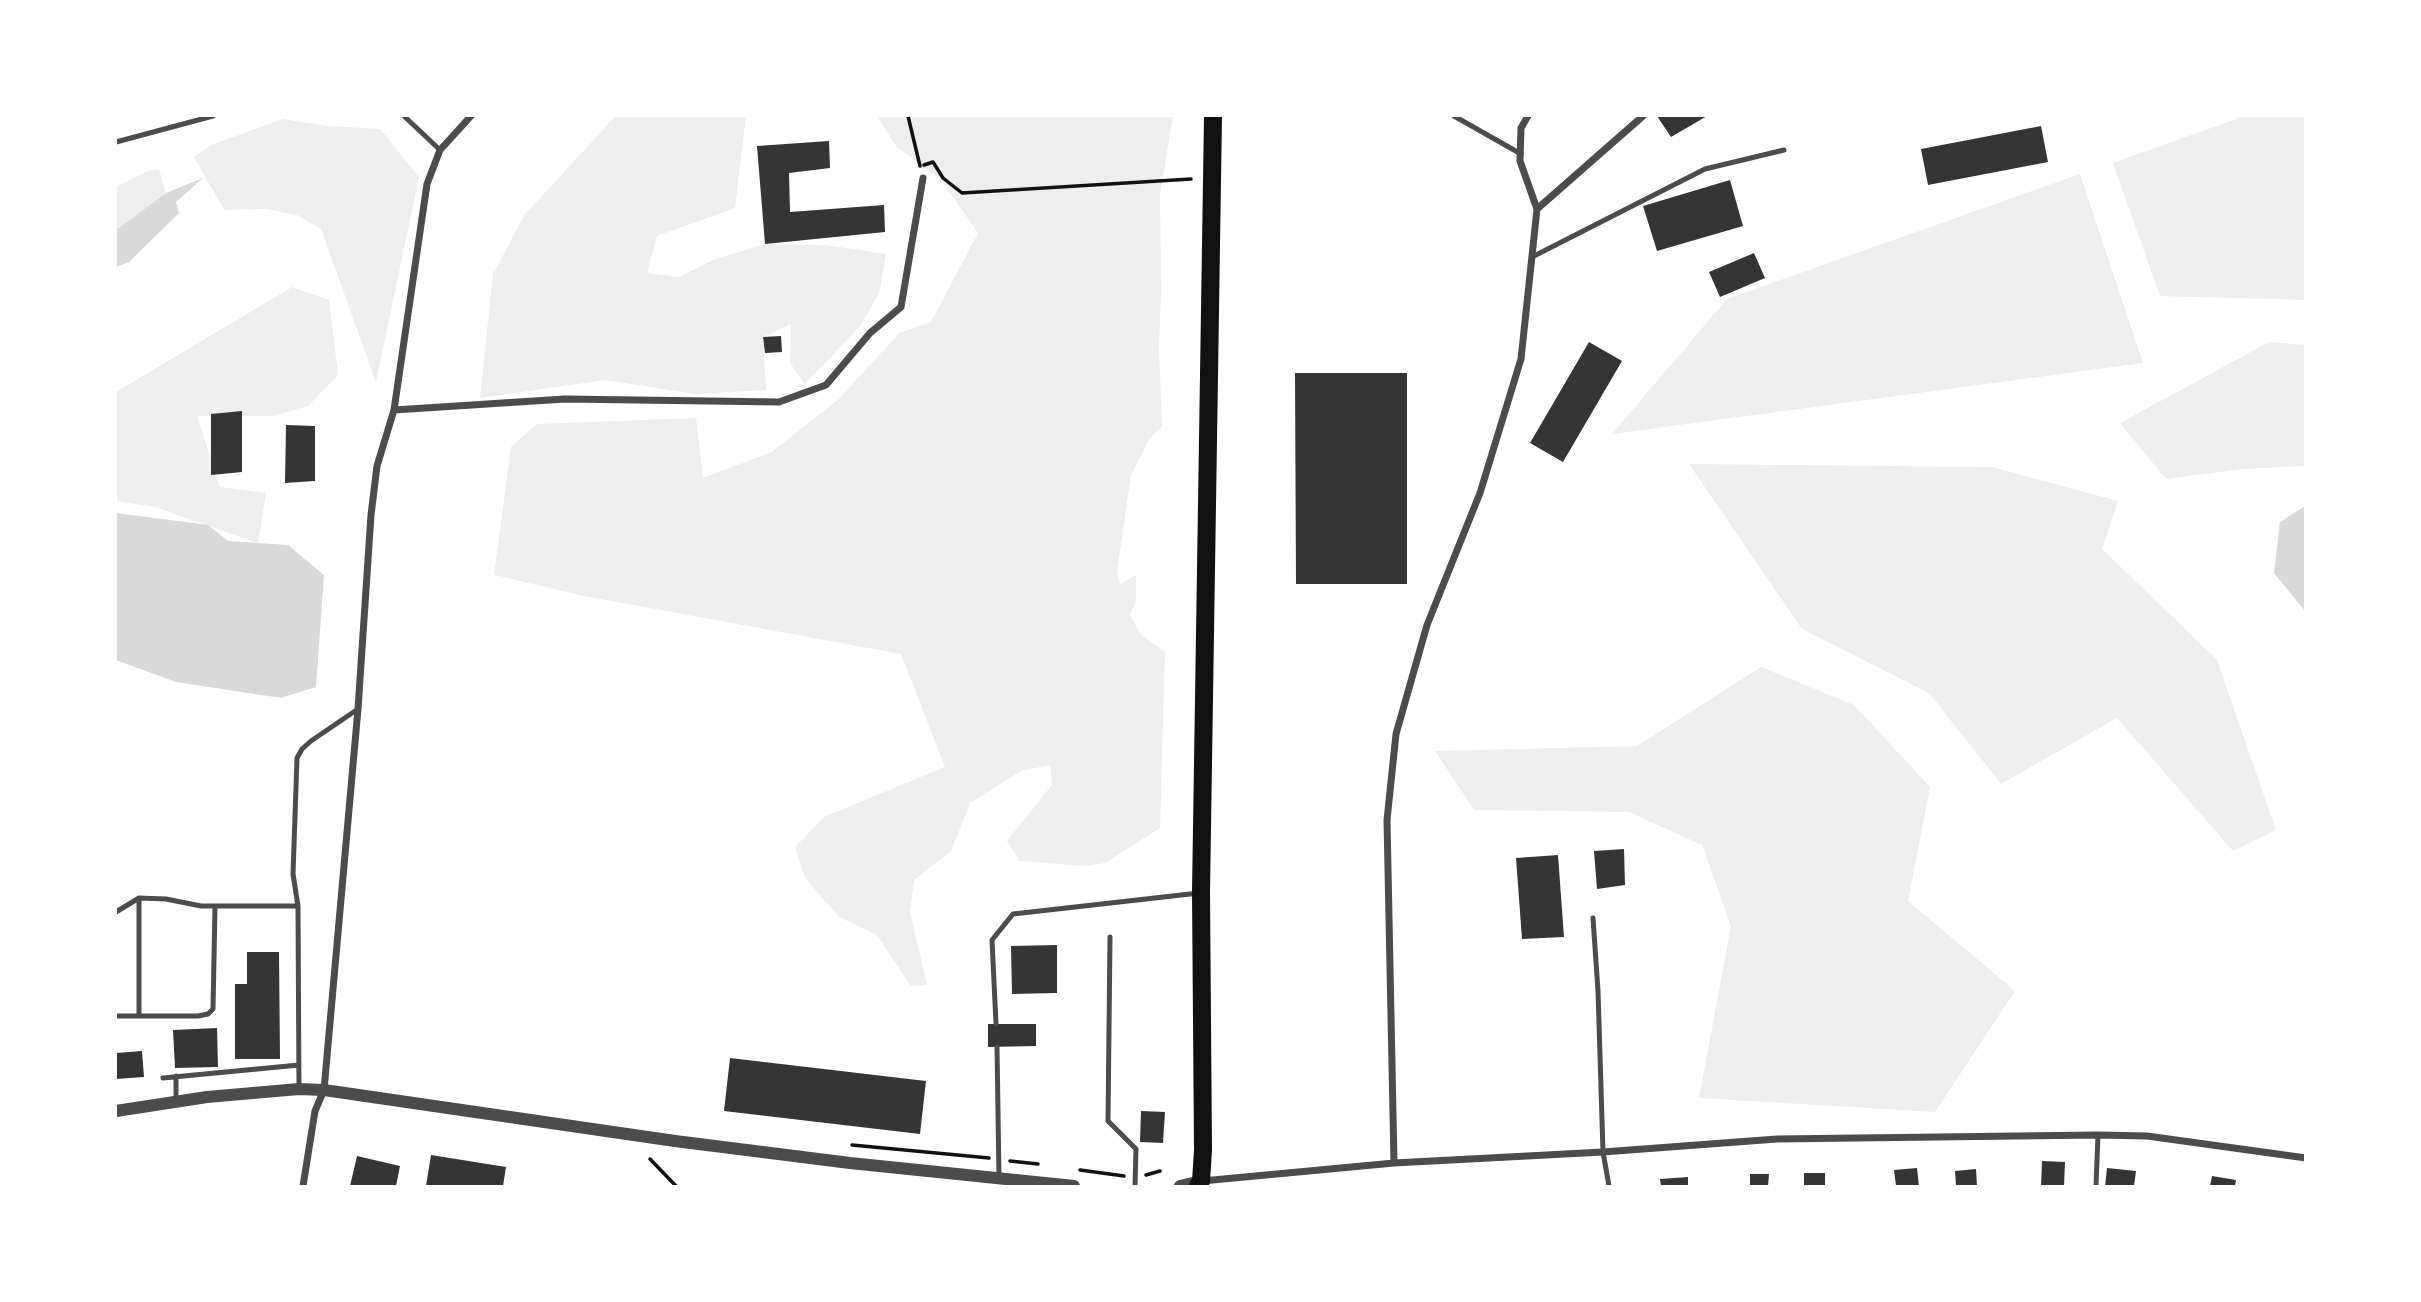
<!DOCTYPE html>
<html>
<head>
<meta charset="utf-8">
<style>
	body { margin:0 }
	#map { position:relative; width:2421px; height:1302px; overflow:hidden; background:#fff; font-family:Barlow,sans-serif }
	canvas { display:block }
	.frame { position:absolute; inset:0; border:117px solid #fff; pointer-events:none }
</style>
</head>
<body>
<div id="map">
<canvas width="2421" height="1302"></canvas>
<div class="frame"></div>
</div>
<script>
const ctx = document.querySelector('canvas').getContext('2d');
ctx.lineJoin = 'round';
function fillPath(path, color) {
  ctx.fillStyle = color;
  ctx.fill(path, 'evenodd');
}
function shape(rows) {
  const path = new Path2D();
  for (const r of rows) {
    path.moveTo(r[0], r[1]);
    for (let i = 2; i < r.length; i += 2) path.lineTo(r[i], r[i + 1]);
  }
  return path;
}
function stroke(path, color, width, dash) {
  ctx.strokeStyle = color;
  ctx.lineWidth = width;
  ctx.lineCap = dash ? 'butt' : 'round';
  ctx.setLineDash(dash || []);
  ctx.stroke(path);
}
fillPath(shape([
	[616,116,746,116,735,208,657,236,647,273,679,277,713,260,765,244,826,245,886,254,879,294,860,326,805,384,790,363,791,324,763,337,766,390,696,394,605,380,480,398,493,274,525,214],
	[877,116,1173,116,1160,195,1161,290,1159,347,1162,426,1150,438,1131,475,1117,571,1120,584,1136,575,1136,600,1130,615,1141,635,1165,652,1160,828,1105,863,1085,866,1020,861,1007,841,1052,785,1050,765,1021,771,970,803,951,851,914,880,910,912,927,985,911,986,877,935,839,917,805,878,795,847,824,817,945,767,901,654,584,596,494,575,511,447,537,424,696,418,703,478,772,452,840,398,899,333,931,322,978,233,942,181,896,146],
	[2237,116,2305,116,2305,300,2160,296,2113,163,2236,119],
	[283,119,327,126,380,129,419,177,376,382,321,229,297,215,266,209,224,210,194,157,211,145],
	[159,169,166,193,116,230,116,187,148,171],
	[2080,174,2143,363,1612,434,1727,299],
	[292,287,329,300,338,375,308,406,273,416,197,416,220,487,266,493,258,543,155,507,116,501,116,392],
	[2269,342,2305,345,2305,466,2243,469,2166,479,2120,423],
	[1689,464,1992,467,2118,501,2102,549,2217,660,2276,830,2233,851,2117,718,2001,784,1929,693,1802,629],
	[1761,667,1854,705,1930,787,1908,901,2015,991,1935,1112,1699,1098,1731,926,1702,845,1629,812,1474,810,1435,751,1637,746]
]), '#eee');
fillPath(shape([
	[203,178,176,202,179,213,129,262,116,267,116,230,166,193],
	[2305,506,2305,611,2274,573,2280,522],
	[116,513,208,525,228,541,288,545,324,575,316,687,281,698,176,682,116,660]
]), '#d9d9d9');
fillPath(shape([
	[1657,116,1707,116,1671,137],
	[2041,126,2048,162,1928,185,1921,149],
	[829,141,830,168,789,173,790,212,884,205,885,232,765,244,757,146],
	[1730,180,1743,226,1657,251,1643,206],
	[1754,253,1765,278,1720,297,1709,272],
	[781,336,782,352,765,353,763,337],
	[1589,342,1622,361,1563,462,1530,443],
	[1295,373,1407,373,1407,584,1296,584],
	[242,411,242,472,211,475,211,414],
	[286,425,315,426,315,481,285,483],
	[1624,849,1625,885,1597,889,1594,851],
	[1558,855,1564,937,1522,939,1516,858],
	[1057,945,1057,993,1012,994,1011,946],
	[247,952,279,952,280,1059,235,1059,235,984,247,984],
	[988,1024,1036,1024,1036,1046,988,1047],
	[217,1028,218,1067,175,1068,173,1030],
	[142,1051,144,1077,116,1079,116,1053],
	[730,1058,926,1081,920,1134,724,1111],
	[1141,1111,1165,1112,1163,1143,1140,1142],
	[431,1155,506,1167,503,1186,426,1186],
	[357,1156,400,1166,396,1186,350,1186],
	[2042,1161,2065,1162,2064,1186,2041,1186],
	[1917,1168,1919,1186,1896,1186,1894,1170],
	[2107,1168,2136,1171,2134,1186,2105,1186],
	[1976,1169,1977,1186,1956,1186,1955,1171],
	[1804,1173,1825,1173,1825,1186,1804,1186],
	[1750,1174,1769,1174,1768,1186,1750,1186],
	[2212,1176,2236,1180,2235,1186,2210,1186],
	[1688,1177,1688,1186,1661,1186,1660,1179]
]), '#353535');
stroke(shape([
	[908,116,920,166],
	[924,165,933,162,943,178,962,193,1191,179],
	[852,1145,989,1158],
	[650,1159,676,1186],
	[1010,1161,1038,1164],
	[1080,1170,1124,1176],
	[1146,1175,1160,1171]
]), '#111', 3.5);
stroke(shape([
	[404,116,440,150],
	[1454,116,1521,154],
	[116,142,213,116],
	[1532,257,1705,169,1784,150],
	[139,898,139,1016],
	[116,912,139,898,166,899,201,906,298,906],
	[1593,918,1598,991,1603,1152,1609,1186],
	[1110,937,1108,1121,1136,1149,1135,1186],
	[116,1016,198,1016,208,1014,213,1009,215,906],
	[996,1024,992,940,1013,914,1199,893],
	[997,1047,999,1178],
	[176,1076,176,1101],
	[163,1078,299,1065],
	[299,1089,298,906,293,874,297,758,302,749,311,741,358,709],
	[2096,1186,2098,1135]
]), '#4c4c4c', 5);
stroke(shape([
	[1537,209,1643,116],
	[394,410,565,399,779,402,826,385,870,333,901,307,923,178],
	[1394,1163,1387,820,1396,734,1427,625,1480,493,1521,359,1537,209,1520,161,1521,128,1528,116],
	[1202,1181,1394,1163,1603,1152,1777,1139,2098,1135,2147,1136,2306,1158],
	[303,1186,315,1111,324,1090,358,709,371,515,377,466,394,410,427,184,440,150,471,116]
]), '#4c4c4c', 7);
stroke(shape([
	[116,1111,207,1097,299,1089,324,1090,675,1141,850,1163,1074,1186],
	[1180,1186,1201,1181]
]), '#4c4c4c', 12);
stroke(shape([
	[1198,1186,1201,1181,1203,1150,1201,892,1213,116]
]), '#111', 18);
</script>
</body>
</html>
